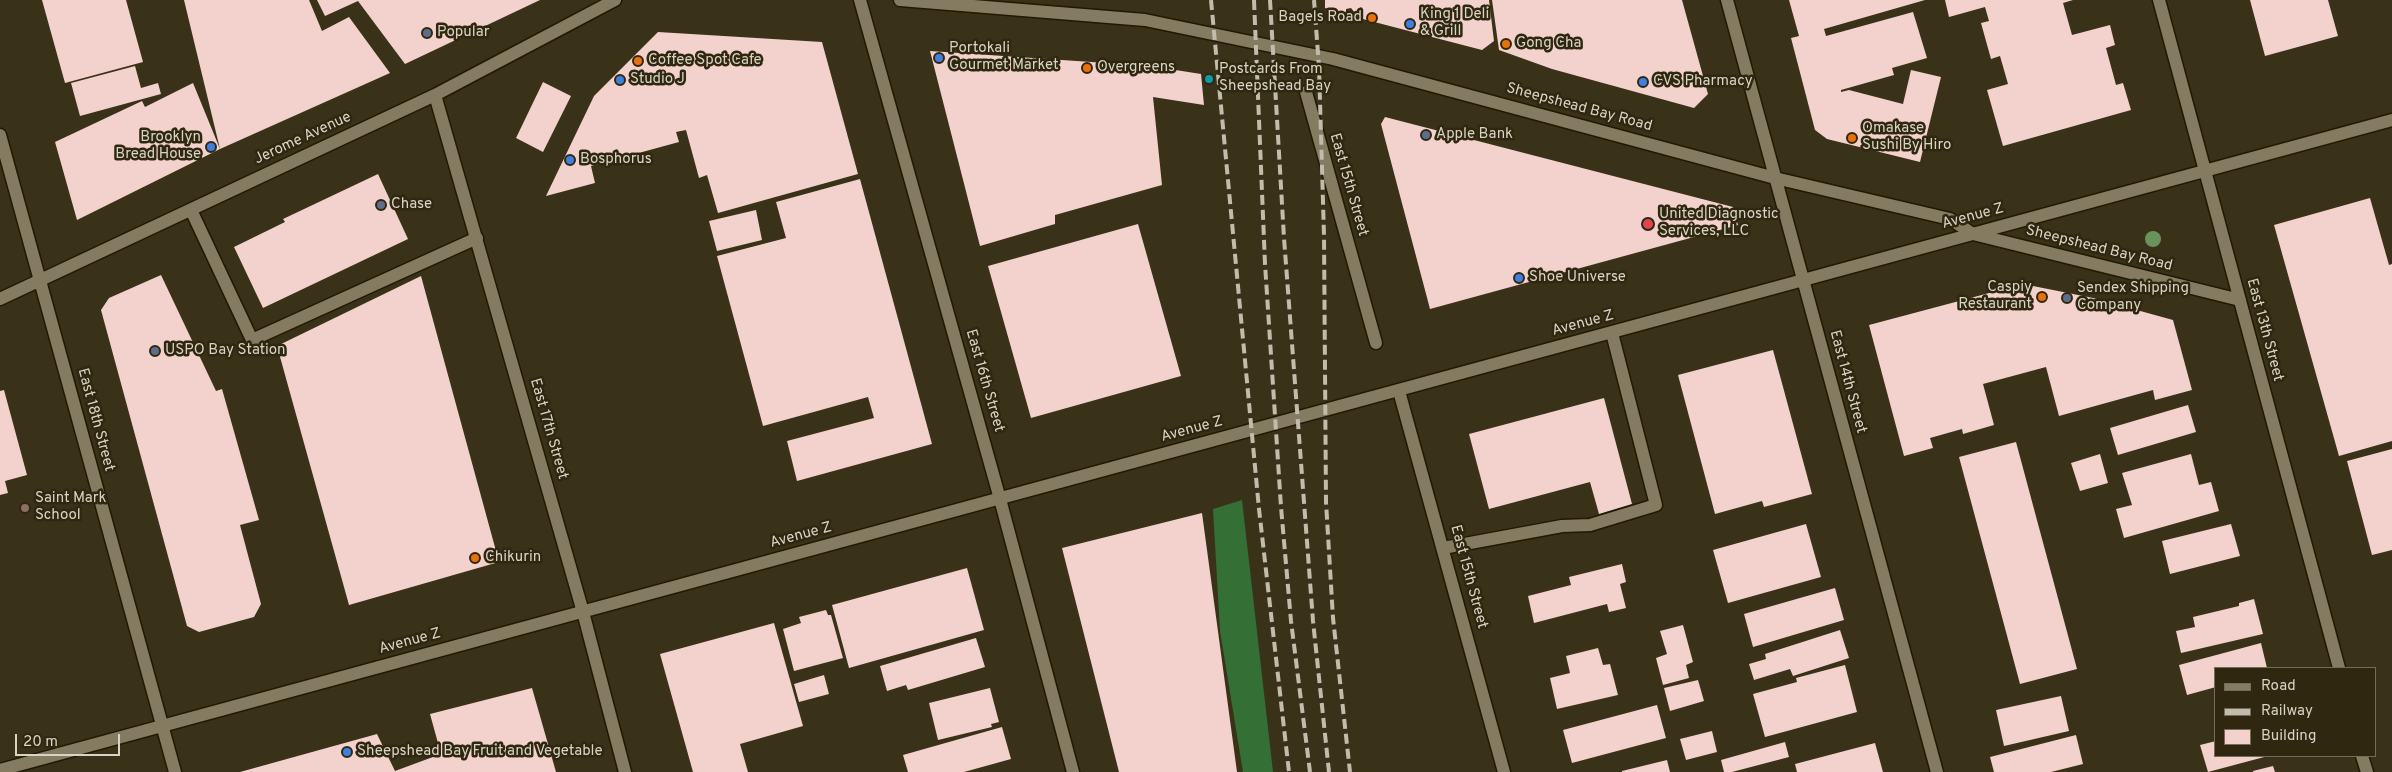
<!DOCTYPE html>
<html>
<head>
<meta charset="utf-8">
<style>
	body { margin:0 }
	#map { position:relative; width:2392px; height:772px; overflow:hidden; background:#3a3119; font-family:Overpass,sans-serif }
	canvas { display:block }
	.legend { position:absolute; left:2214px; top:667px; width:162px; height:90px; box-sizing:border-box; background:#2f270f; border:1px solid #736c58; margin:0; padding:6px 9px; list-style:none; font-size:15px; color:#d8d3c5 }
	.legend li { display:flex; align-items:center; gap:10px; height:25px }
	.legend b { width:25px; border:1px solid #736c58 }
	.scale { position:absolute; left:15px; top:734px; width:105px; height:22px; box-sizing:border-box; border:2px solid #d8d3c5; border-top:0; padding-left:6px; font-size:15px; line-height:18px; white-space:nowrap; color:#d8d3c5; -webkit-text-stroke:4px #2f270f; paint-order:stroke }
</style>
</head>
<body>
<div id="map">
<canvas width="2392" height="772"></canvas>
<ul class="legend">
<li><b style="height:6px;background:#847b61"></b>Road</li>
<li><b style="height:6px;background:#c1bcac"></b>Railway</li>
<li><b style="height:14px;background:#f3d1cc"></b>Building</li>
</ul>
<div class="scale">20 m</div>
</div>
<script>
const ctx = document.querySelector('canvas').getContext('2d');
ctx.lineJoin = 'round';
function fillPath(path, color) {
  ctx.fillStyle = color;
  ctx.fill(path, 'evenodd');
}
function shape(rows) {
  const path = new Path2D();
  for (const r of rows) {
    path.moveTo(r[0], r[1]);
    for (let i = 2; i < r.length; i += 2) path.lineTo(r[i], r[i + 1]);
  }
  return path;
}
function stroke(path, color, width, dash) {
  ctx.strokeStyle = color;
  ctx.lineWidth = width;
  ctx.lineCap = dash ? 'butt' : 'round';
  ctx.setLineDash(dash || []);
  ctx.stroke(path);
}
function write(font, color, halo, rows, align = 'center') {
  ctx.font = font + ' Overpass,sans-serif';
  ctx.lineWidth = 5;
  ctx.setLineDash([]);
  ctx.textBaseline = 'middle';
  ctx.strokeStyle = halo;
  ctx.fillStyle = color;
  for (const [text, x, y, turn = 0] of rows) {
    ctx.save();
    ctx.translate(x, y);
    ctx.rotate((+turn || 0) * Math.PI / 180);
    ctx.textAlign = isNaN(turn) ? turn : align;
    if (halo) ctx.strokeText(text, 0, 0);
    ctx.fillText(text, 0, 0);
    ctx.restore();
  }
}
fillPath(shape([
	[1242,500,1273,772,1243,772,1220,631,1213,509]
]), '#346f36');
fillPath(shape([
	[42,0,126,0,143,62,65,83],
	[184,0,309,0,322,31,349,17,390,73,220,149,77,220,55,142,142,101,145,107,193,83,220,149],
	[317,0,540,0,405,64,358,1,325,16],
	[1325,0,1489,0,1494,41,1482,50,1359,18,1351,8,1346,9,1346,13,1325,8],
	[1492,0,1682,0,1708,94,1694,108,1552,69,1499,50],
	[1789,0,1925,0,1824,29,1826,36,1913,12,1927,58,1892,68,1894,75,1841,90,1841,92,1849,90,1903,104,1911,70,1941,77,1920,162,1827,139,1815,130,1791,38,1799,36],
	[1945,0,2073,0,2063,3,2072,35,2110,25,2115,45,2106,48,2116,85,2123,83,2131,110,2003,146,1987,90,2008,84,2000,56,1991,59,1981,23,1989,21,1985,7,1949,17],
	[2250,0,2328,0,2338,36,2265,56],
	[658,32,822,42,858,174,718,213,707,175,699,178,686,130,676,132,679,142,591,166,595,183,546,196,594,96],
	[930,51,1150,66,1201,74,1204,105,1153,97,1162,185,1055,215,1055,224,980,246],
	[135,66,141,88,158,83,161,94,80,116,71,83],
	[543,82,571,96,543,152,516,138],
	[1385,117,1733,207,1738,225,1430,309,1381,124],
	[378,174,408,239,263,308,234,247,285,222,283,219],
	[860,179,932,444,797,481,787,441,874,418,868,397,763,426,717,256,786,238,776,202],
	[2370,198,2389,265,2392,264,2392,441,2339,456,2274,225],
	[756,210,762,240,717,251,709,221],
	[1138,224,1181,376,1031,418,988,266],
	[161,275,216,391,222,389,259,520,240,525,261,604,254,617,199,632,187,626,101,310,109,298],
	[421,276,499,562,349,605,277,346],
	[2023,284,2093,298,2173,320,2192,390,2155,400,2153,390,2059,416,2046,367,1983,384,1994,425,1963,434,1962,429,1930,438,1933,448,1904,456,1869,325],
	[1773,350,1812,494,1764,507,1762,501,1715,514,1678,375],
	[4,390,27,475,5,481,8,493,0,495,0,391],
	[1604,398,1632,504,1599,514,1590,482,1489,509,1469,434],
	[2188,405,2196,432,2118,455,2110,428],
	[2016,442,2077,669,2020,684,1959,457],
	[2392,449,2392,550,2372,555,2347,461],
	[2100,454,2108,483,2080,491,2071,463],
	[2191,454,2199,485,2211,482,2219,511,2124,538,2116,509,2132,505,2122,473],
	[1202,513,1237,772,1119,772,1062,548],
	[1806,524,1821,577,1728,603,1713,550],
	[2231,524,2240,556,2170,574,2162,541],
	[1622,564,1626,582,1620,584,1626,608,1609,612,1607,604,1534,623,1528,596,1571,585,1569,577],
	[967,568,984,630,849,668,832,605],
	[1835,588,1844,620,1753,647,1744,614],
	[2254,599,2263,634,2181,653,2176,631,2195,627,2193,617,2239,606,2239,603],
	[826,610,828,615,831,615,843,658,794,671,783,629,801,623,799,617],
	[774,623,803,726,740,744,748,772,693,772,660,654],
	[1683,625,1693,662,1686,665,1689,678,1663,685,1656,658,1667,654,1660,631],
	[1840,630,1849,658,1793,676,1790,669,1754,680,1749,664,1766,659,1765,654],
	[976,638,985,667,908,690,906,685,887,691,880,666],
	[2261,643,2267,668,2216,668,2216,687,2187,695,2179,665],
	[1598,648,1603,665,1610,664,1618,695,1557,709,1550,678,1570,673,1566,656],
	[1845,665,1857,712,1765,737,1753,694,1797,682,1796,678],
	[824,675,829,694,799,702,794,684],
	[1698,680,1704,701,1670,711,1664,688],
	[532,688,556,772,240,772,377,734,395,771,441,754,430,714],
	[990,688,999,722,991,724,992,727,938,740,929,703],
	[2061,696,2069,731,2004,746,1996,710],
	[1657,705,1666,738,1572,763,1563,730],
	[1002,727,1011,759,964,772,908,772,903,755],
	[1712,731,1717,752,1686,760,1680,739],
	[2076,735,2083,764,2051,772,1994,772,1990,757],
	[2216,741,2216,756,2268,756,2208,772,2200,745],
	[1785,742,1789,757,1732,772,1724,772,1721,760],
	[1875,743,1883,772,1797,772,1795,764],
	[1667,760,1670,772,1622,772,1622,771],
	[2273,766,2275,772,2253,772,2253,771]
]), '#f3d1cc');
const service = shape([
	[191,210,252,340,477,238],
	[1443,548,1562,526,1590,525,1656,505,1612,333]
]);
const pedestrian = shape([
	[1306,92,1376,343]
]);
const minor = shape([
	[860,0,1000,499,1073,772],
	[900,0,1145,20,1333,59,1775,178,1950,219,1973,234,2240,300],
	[1727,0,1937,772],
	[2159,0,2339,668],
	[435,95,583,612,625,772],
	[0,135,175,772],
	[0,299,435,95,615,0],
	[1399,391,1504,772],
	[2362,756,2367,772]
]);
const tertiary = shape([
	[0,770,2392,120]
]);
stroke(service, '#211902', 15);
stroke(pedestrian, '#211902', 15);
stroke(minor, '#211902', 15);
stroke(tertiary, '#211902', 15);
stroke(service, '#847b61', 12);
stroke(pedestrian, '#847b61', 12);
stroke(minor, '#847b61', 12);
stroke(tertiary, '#847b61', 12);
stroke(shape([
	[1211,0,1259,509,1289,772],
	[1254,0,1265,264,1281,507,1291,621,1310,772],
	[1270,0,1284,238,1313,621,1329,772],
	[1314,0,1319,67,1324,236,1326,502,1333,618,1350,772]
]), '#c1bcac', 4, [10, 5]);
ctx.fillStyle = '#6a935c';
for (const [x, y] of [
	[2153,239]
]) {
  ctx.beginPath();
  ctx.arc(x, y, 8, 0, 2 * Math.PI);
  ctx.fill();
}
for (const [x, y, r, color] of [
	[1372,18,5,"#e8710a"],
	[1410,24,5,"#3f7fe0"],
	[427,33,5,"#5c6f8a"],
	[1506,44,5,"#e8710a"],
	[939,58,5,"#3f7fe0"],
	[638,61,5,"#e8710a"],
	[1087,68,5,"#e8710a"],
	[1209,79,5,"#0f9aa8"],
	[620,80,5,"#3f7fe0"],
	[1643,82,5,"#3f7fe0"],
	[1426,135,5,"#5c6f8a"],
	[1852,138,5,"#e8710a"],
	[211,147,5,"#3f7fe0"],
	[570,160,5,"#3f7fe0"],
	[381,205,5,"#5c6f8a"],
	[1648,224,6,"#e0444e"],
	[1519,278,5,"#3f7fe0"],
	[2042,297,5,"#e8710a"],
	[2067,298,5,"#5c6f8a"],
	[155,351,5,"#5c6f8a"],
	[25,508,5,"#8d6e63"],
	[475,558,5,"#e8710a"],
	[347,752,5,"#3f7fe0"]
]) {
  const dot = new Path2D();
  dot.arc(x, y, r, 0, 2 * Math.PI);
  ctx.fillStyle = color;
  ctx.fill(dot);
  stroke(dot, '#2f270f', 2);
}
write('15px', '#d8d3c5', '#2f270f', [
	["King 1 Deli",1420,15],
	["& Grill",1420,32],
	["Bagels Road",1362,18,"right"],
	["Popular",437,33],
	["Gong Cha",1516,44],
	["Portokali",949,49],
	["Gourmet Market",949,66],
	["Coffee Spot Cafe",648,61],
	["Overgreens",1097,68],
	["Postcards From",1219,70],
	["Sheepshead Bay",1219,87],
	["Studio J",630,80],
	["CVS Pharmacy",1653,82],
	["Omakase",1862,129],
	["Sushi By Hiro",1862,146],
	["Apple Bank",1436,135],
	["Brooklyn",201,138,"right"],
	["Bread House",201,155,"right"],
	["Bosphorus",580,160],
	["Chase",391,205],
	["United Diagnostic",1659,215],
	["Services, LLC",1659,232],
	["Shoe Universe",1529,278],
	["Caspiy",2032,288,"right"],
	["Restaurant",2032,305,"right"],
	["Sendex Shipping",2077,289],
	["Company",2077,306],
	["USPO Bay Station",165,351],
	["Saint Mark",35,499],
	["School",35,516],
	["Chikurin",485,558],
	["Sheepshead Bay Fruit and Vegetable",357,752]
], 'left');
write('15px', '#d8d3c5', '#2f270f', [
	["Sheepshead Bay Road",1579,108,15],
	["Jerome Avenue",303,139,-25],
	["East 15th Street",1348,185,74],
	["Avenue Z",1973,217,-15],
	["Sheepshead Bay Road",2099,249,14],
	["Avenue Z",1583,324,-15],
	["East 13th Street",2264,330,75],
	["East 16th Street",984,381,74],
	["East 14th Street",1847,382,75],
	["East 18th Street",95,420,75],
	["East 17th Street",548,429,74],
	["Avenue Z",1192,430,-15],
	["Avenue Z",801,536,-15],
	["East 15th Street",1468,577,75],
	["Avenue Z",410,642,-15]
]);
</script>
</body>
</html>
